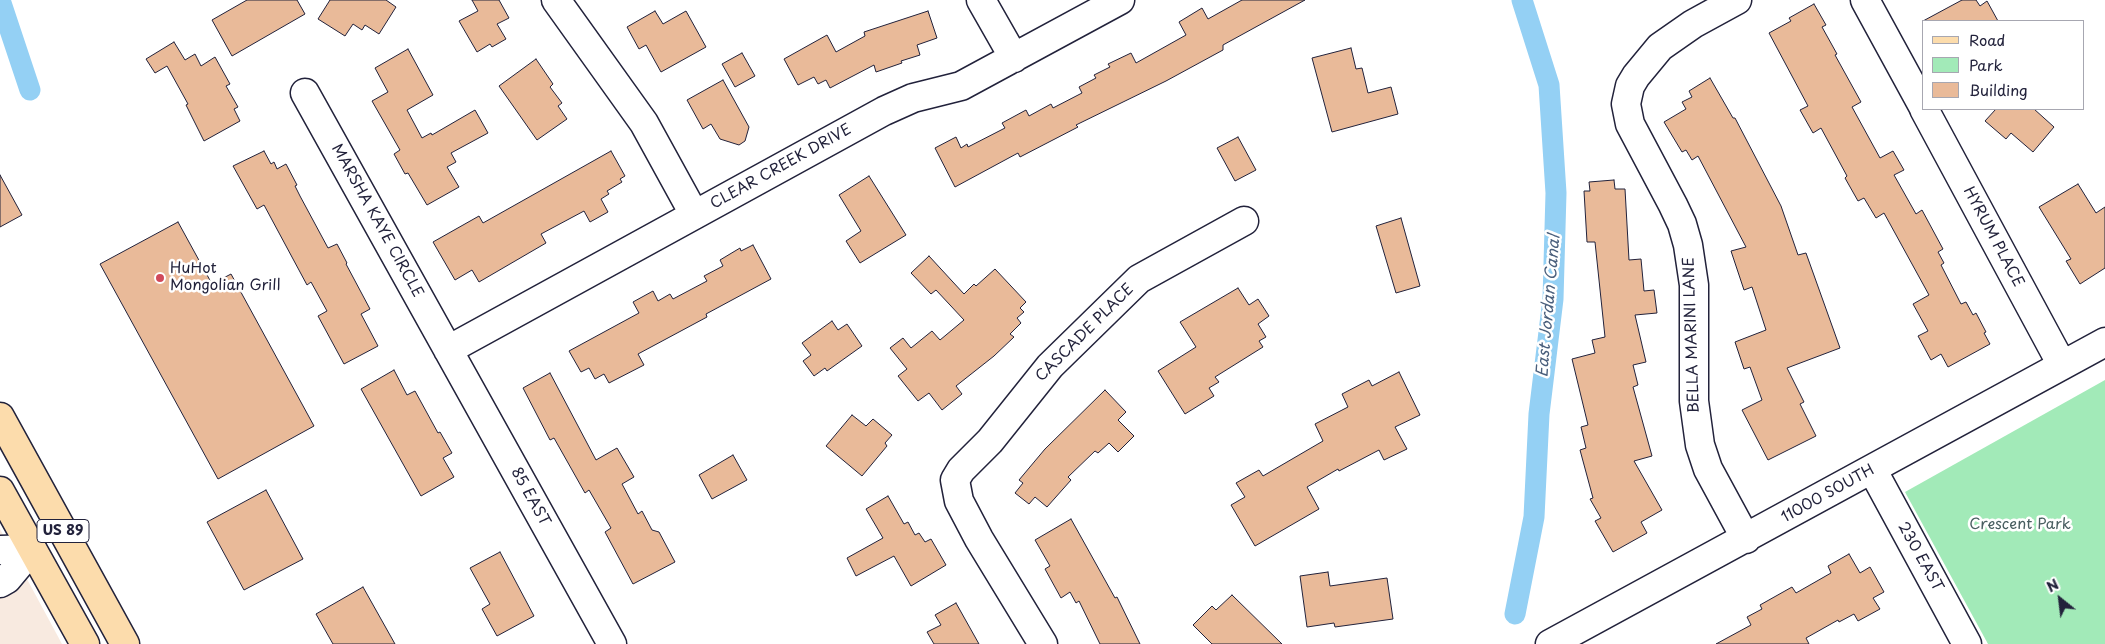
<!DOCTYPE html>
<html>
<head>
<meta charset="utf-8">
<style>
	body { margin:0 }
	#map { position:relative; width:2105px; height:644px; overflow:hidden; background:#fff; font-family:"Playpen Sans",sans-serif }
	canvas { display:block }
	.legend { position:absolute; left:1922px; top:20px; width:162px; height:90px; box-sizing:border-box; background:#fff; border:1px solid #a7a7b1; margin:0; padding:6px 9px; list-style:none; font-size:15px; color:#22223b }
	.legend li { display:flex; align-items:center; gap:10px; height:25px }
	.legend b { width:25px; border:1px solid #a7a7b1 }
	.north { position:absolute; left:2035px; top:574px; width:50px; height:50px; -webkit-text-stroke:4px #fff; paint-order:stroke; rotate:331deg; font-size:14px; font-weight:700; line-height:20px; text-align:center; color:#22223b }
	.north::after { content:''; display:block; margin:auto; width:18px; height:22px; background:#22223b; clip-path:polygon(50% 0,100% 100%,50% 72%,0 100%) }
</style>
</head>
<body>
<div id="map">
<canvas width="2105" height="644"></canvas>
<ul class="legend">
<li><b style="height:6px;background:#fcdcac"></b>Road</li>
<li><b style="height:14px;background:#a2eab8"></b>Park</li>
<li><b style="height:14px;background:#e9ba99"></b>Building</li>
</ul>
<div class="north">N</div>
</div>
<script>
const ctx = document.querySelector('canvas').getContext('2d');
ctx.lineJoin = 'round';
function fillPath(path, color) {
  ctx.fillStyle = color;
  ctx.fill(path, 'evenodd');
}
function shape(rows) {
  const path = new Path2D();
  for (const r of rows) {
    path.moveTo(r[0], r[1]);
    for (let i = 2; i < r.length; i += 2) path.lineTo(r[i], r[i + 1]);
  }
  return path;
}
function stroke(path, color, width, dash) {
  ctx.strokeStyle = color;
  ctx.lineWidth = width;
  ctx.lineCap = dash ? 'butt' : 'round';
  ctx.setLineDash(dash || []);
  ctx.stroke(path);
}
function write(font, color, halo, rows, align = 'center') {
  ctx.font = font + ' "Playpen Sans",sans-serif';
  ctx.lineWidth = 5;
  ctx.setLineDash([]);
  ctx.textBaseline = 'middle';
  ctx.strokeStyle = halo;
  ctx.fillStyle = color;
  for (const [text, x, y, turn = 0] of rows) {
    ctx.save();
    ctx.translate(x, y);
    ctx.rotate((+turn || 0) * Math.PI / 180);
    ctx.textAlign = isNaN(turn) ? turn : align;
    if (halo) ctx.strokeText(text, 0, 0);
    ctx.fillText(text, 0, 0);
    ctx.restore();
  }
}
fillPath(shape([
	[0,529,62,644,0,644]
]), '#f8eae0');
fillPath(shape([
	[2105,380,2105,644,1988,644,1905,492]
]), '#a2eab8');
stroke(shape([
	[0,0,30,90],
	[1515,614,1534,517,1539,414,1553,299,1556,193,1549,85,1522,0]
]), '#94d0f4', 21);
const building = shape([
	[247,0,297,0,305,14,232,56,212,20,247,0],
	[330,0,386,0,396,7,379,34,365,25,362,30,353,24,345,36,318,19,330,0],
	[472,0,499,0,509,18,497,24,506,39,492,47,490,44,477,52,459,21,478,11,472,0],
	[1242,0,1305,0,1223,45,1223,50,1166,81,1076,125,1078,127,1020,157,1018,153,955,187,935,148,956,137,961,148,967,144,968,147,1005,128,1002,123,1026,110,1029,116,1051,104,1053,108,1082,93,1079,87,1096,78,1094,75,1110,67,1108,64,1131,53,1136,63,1186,35,1179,22,1202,8,1208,19,1242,0],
	[1962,0,1976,0,1980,6,1987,1,1998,21,1923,21,1962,0],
	[1814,4,1826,25,1822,27,1837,54,1835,55,1861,102,1852,107,1880,158,1893,151,1904,170,1894,175,1916,214,1922,210,1943,249,1938,252,1944,263,1941,265,1961,304,1966,302,1973,315,1976,313,1986,332,1984,333,1990,344,1948,367,1941,354,1931,360,1918,336,1928,331,1913,304,1929,295,1884,213,1876,218,1864,198,1858,201,1845,178,1847,176,1821,128,1813,133,1800,110,1808,106,1769,33,1791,21,1789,18,1814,4],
	[655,11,663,24,686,11,706,47,661,72,646,45,639,49,627,27,655,11],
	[928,11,937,38,917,45,920,55,901,61,902,63,876,72,874,65,830,88,826,80,818,84,814,77,798,85,784,59,827,35,836,52,865,36,864,32,928,11],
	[174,42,185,60,195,54,201,66,215,57,230,84,226,86,238,107,234,109,240,121,204,141,186,105,188,104,167,66,155,73,146,59,174,42],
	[1351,48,1356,69,1362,68,1368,93,1391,87,1398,114,1332,132,1312,58,1351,48],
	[408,49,433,95,407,110,422,138,431,133,432,135,475,110,488,133,451,153,456,162,447,167,459,187,427,205,408,173,405,174,394,154,400,150,372,101,388,92,375,68,408,49],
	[742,53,755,76,735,87,722,64,742,53],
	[536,59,553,84,550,87,562,103,558,106,567,119,537,140,499,86,536,59],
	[1710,78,1733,118,1735,118,1781,206,1798,255,1806,253,1840,348,1787,368,1804,402,1800,404,1816,436,1768,460,1742,410,1762,400,1750,367,1744,369,1735,342,1766,330,1752,287,1744,290,1731,251,1746,247,1698,156,1692,160,1686,150,1682,152,1664,122,1686,109,1682,102,1692,97,1689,91,1710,78],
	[723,80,749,127,745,141,739,145,720,139,711,124,703,129,687,100,723,80],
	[1996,109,2034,109,2054,127,2033,152,2011,133,2006,139,1985,121,1996,109],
	[1238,137,1256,170,1235,181,1217,148,1238,137],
	[264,151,271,164,274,162,277,169,286,164,297,185,295,186,300,196,328,248,337,244,347,263,346,264,370,309,361,314,378,346,344,364,318,316,327,311,311,282,307,285,264,205,257,209,233,166,264,151],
	[611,151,625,176,620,179,622,182,607,191,609,194,601,199,608,212,590,222,584,211,541,234,546,243,479,282,472,270,455,280,433,242,479,216,483,223,611,151],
	[0,175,22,215,0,227,0,175],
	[869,176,906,235,860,263,846,241,861,231,839,195,869,176],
	[1614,180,1615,189,1625,189,1629,260,1641,259,1644,291,1654,290,1657,313,1635,315,1646,362,1633,365,1638,385,1633,387,1652,456,1634,461,1662,510,1641,522,1647,533,1613,552,1595,521,1601,518,1590,499,1593,498,1580,450,1586,448,1581,427,1588,425,1572,359,1595,353,1592,340,1605,337,1595,242,1587,242,1584,191,1590,191,1589,182,1614,180],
	[2078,184,2096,213,2105,207,2105,268,2080,284,2066,261,2071,259,2039,207,2078,184],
	[1401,218,1420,286,1396,293,1376,226,1401,218],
	[178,222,212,284,231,274,314,426,218,479,100,264,178,222],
	[753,245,771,279,706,314,707,317,638,354,644,365,609,383,604,374,595,379,589,368,581,372,569,351,639,313,633,302,653,291,658,301,670,294,673,299,707,281,704,276,723,266,720,260,740,248,741,251,753,245],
	[929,256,964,294,974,284,976,286,995,269,1026,302,1020,308,1024,312,1017,318,1021,323,1010,334,1014,337,994,356,956,386,962,394,942,410,929,393,918,401,898,376,907,369,890,348,903,338,911,348,932,331,940,340,964,320,936,290,931,294,911,273,929,256],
	[1238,288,1249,305,1258,299,1269,316,1258,324,1266,337,1259,341,1263,347,1215,377,1219,382,1209,388,1214,396,1185,414,1158,371,1196,347,1180,322,1238,288],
	[832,321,838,330,847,324,862,346,827,371,825,368,814,376,803,361,811,355,802,343,832,321],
	[394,370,407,395,415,391,438,433,440,432,452,453,443,458,454,477,421,496,361,389,394,370],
	[1399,372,1420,415,1395,427,1407,449,1384,460,1379,450,1339,471,1338,469,1307,487,1319,509,1255,546,1231,505,1245,497,1236,483,1259,470,1263,476,1323,441,1315,424,1348,407,1342,394,1369,380,1372,386,1399,372],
	[550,373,596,460,617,448,634,477,622,484,638,514,642,511,652,530,659,532,675,562,633,584,605,532,611,528,589,490,585,493,554,438,550,440,523,388,550,373],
	[1105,390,1126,412,1118,420,1134,436,1118,452,1109,443,1098,453,1095,451,1068,477,1071,480,1047,507,1035,497,1029,504,1015,493,1023,483,1019,480,1045,449,1105,390],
	[852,415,866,426,873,419,892,435,885,443,887,446,862,476,826,446,852,415],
	[733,455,747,480,712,499,699,475,733,455],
	[266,490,303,559,244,590,207,522,266,490],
	[888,496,904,524,908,522,915,535,919,533,925,542,931,539,946,565,911,586,894,556,856,576,847,558,883,538,866,509,888,496],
	[1071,519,1115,598,1117,597,1140,644,1100,644,1079,601,1076,603,1070,592,1061,598,1045,569,1050,566,1035,540,1071,519],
	[500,552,534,616,497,636,482,609,490,604,470,568,500,552],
	[1849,554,1860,573,1870,567,1884,592,1873,598,1880,609,1858,621,1854,614,1839,622,1838,620,1806,638,1809,644,1716,644,1751,625,1747,617,1762,609,1760,605,1792,587,1796,593,1831,573,1828,566,1849,554],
	[1328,572,1330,586,1387,578,1393,619,1335,627,1334,623,1307,627,1300,576,1328,572],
	[363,587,395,644,333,644,316,614,363,587],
	[1232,595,1282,644,1212,644,1193,625,1212,606,1216,610,1232,595],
	[956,603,979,644,934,644,927,632,941,625,935,615,956,603]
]);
fillPath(building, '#e9ba99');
stroke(building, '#22223b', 1);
const minor = shape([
	[556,0,644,123,694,214],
	[981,0,1014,58],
	[1737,0,1693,24,1660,47,1636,76,1630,86,1626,104,1630,124,1673,205,1682,224,1688,245,1694,285,1694,401,1700,445,1708,469,1746,539],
	[1865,0,1924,108],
	[305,93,612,644],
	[1924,109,2062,365],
	[448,350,884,111,913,98,961,86,1120,0],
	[1872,469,1967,644],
	[0,550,32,549],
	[0,583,7,579,32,549],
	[1043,644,979,539,959,501,955,480,961,470,990,441,1050,366,1139,279,1244,221],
	[1550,644,2105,342]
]);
const major = shape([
	[0,417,125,644],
	[0,491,85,644]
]);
stroke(minor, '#22223b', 31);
stroke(major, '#22223b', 31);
stroke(minor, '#fff', 28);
stroke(major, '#fcdcac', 28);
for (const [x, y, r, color] of [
	[160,278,5,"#d1495b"]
]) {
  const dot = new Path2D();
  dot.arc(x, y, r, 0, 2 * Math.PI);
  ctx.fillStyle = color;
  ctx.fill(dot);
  stroke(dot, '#fff', 2);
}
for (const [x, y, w] of [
	[63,531,52]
]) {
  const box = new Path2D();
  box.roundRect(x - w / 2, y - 11.5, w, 23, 4);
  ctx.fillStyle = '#fff';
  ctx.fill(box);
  stroke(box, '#22223b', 1);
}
write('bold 14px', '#22223b', null, [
	["US 89",63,531]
]);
write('15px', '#22223b', '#fff', [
	["CLEAR CREEK DRIVE",781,167,-29],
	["MARSHA KAYE CIRCLE",377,221,61],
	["HYRUM PLACE",1993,237,62],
	["CASCADE PLACE",1085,333,-45],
	["BELLA MARINI LANE",1692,335,-92],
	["11000 SOUTH",1828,494,-29],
	["85 EAST",530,497,61],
	["230 EAST",1920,557,61]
]);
write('15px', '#22223b', '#fff', [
	["HuHot",170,269],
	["Mongolian Grill",170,286]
], 'left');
write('15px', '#485e60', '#fff', [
	["Crescent Park",2020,525]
]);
write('italic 16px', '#4a5f7c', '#fff', [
	["East Jordan Canal",1549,306,-85]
]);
</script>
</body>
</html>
